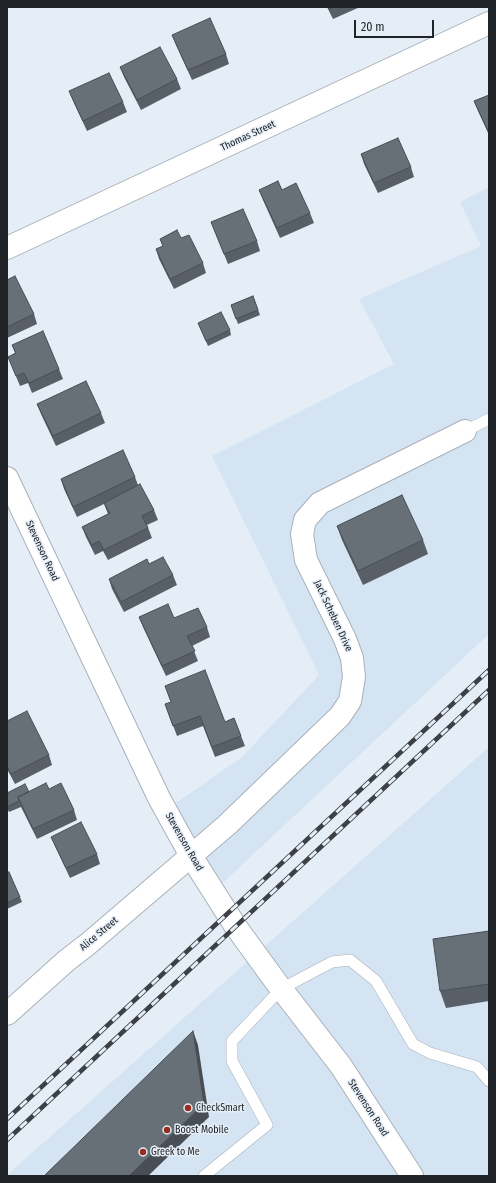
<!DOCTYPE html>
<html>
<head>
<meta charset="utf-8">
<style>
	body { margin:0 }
	#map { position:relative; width:496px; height:1183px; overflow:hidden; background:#e5eef7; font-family:"Fira Sans Condensed",sans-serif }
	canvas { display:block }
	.frame { position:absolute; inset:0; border:8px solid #202327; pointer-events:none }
	.scale { position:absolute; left:354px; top:20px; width:80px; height:18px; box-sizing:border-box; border:2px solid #202327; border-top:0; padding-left:5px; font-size:12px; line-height:14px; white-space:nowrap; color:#202327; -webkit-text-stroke:3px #e5eef7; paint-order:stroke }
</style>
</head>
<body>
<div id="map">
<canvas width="496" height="1183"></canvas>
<div class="frame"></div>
<div class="scale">20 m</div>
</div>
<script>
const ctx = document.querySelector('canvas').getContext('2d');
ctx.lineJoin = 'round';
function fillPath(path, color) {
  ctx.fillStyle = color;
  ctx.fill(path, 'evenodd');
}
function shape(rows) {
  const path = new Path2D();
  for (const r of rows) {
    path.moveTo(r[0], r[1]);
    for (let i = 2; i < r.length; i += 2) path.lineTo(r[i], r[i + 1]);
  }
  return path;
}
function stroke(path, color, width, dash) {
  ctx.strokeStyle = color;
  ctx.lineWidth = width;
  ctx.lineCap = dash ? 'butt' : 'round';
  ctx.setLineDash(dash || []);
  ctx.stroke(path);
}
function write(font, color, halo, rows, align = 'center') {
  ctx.font = font + ' "Fira Sans Condensed",sans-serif';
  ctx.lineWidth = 3;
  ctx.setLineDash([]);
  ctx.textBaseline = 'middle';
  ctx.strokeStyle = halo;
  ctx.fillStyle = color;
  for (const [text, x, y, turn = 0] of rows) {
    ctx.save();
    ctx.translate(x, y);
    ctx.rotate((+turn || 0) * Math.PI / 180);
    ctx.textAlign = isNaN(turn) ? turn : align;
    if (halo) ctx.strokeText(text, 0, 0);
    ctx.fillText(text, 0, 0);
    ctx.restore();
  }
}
fillPath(shape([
	[489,187,489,634,214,891,166,810,242,757,319,675,212,456,394,364,359,299,481,246,460,202],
	[489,747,489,1176,7,1176,7,1175]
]), '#d5e4f3');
const lane = shape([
	[465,431,489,419],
	[204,1176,267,1125,232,1061,232,1041,281,989,332,962,350,960,376,981,413,1044,430,1053,477,1067,489,1081]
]);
const street = shape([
	[7,248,489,23],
	[7,1014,66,961,88,944,227,825,340,716,350,701,354,677,352,658,345,639,306,560,302,534,305,520,320,503,465,431]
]);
const secondary = shape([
	[7,478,159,798,191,856,236,927,276,982,341,1066,412,1176]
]);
stroke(lane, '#a8b1b9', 12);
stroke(street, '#a8b1b9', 24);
stroke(secondary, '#a8b1b9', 24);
stroke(lane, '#fff', 11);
stroke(street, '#fff', 22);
stroke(secondary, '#fff', 22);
const rail = shape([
	[7,1119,489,670],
	[7,1140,489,690]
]);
stroke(rail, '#3d4146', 4.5);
stroke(rail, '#e5eef7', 3, [9]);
fillPath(shape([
	[327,7,360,7,333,19],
	[172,35,226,54,229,64,192,80,176,45],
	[120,67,177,79,181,89,141,110,124,77],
	[69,91,123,102,127,112,87,131,73,101],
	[489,95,489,135,478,111,474,101],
	[361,154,411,167,414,177,378,193,364,164],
	[259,190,310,213,314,223,280,238,263,200],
	[211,222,257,241,260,251,228,264],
	[181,238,203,263,206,273,174,289,159,259,156,249,163,246,160,239],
	[7,280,34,314,37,324,7,338],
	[253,296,260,315,238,324,231,305],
	[198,323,230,330,231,335,208,346],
	[12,345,59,369,63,379,32,393,28,383,20,386,8,357,15,353],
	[37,404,101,413,105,423,56,446,41,414],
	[135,477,138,485,154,510,158,520,147,525,152,538,108,560,103,551,95,555,86,537,82,527,108,514,104,504,77,517,64,489,61,479],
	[337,526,423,540,428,554,363,585,342,540],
	[149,564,173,575,177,585,124,612,112,589,109,579],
	[139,617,174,618,207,627,210,637,192,646,198,661,166,676,143,627],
	[165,704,225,722,234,718,245,746,215,757,203,726,177,736],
	[7,721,49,755,52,765,15,784,7,769],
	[49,789,74,810,77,820,37,839,21,807,9,812,7,808,7,793,29,792],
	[51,837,97,854,100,864,70,878,55,846],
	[7,873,20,897,22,902,7,909],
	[489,931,489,1001,446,1008,440,991]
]), '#595f66');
fillPath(shape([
	[193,1031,198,1045,209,1117,148,1176,129,1176]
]), '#484e53');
const building = shape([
	[328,7,334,7,329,9,328,7],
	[210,18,226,54,188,70,172,35,210,18],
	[160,47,177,79,137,100,120,67,160,47],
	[109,73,123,102,83,121,69,91,109,73],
	[489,95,489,133,474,101,489,95],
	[398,138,411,167,374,183,361,154,398,138],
	[278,181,282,190,296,183,310,213,277,228,259,190,278,181],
	[243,209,257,241,224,254,211,222,243,209],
	[177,230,181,238,189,235,203,263,170,279,156,249,163,246,160,239,177,230],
	[15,276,34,314,7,327,7,280,15,276],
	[253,296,258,310,236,319,231,305,253,296],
	[221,312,230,330,206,341,198,323,221,312],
	[43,331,59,369,29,383,24,373,16,376,8,357,16,353,12,345,43,331],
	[86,381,101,413,53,436,37,404,86,381],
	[123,450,135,477,73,507,61,479,123,450],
	[140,484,154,510,142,516,148,528,104,550,99,541,92,545,82,527,110,513,104,503,140,484],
	[402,495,423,540,358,571,337,526,402,495],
	[163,557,173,575,121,602,109,579,147,559,149,564,163,557],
	[168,604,174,618,198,608,207,627,187,636,195,651,162,666,139,617,168,604],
	[205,670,225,722,234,718,241,736,212,747,200,716,173,726,165,704,171,702,165,686,205,670],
	[27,711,49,755,11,774,7,766,7,721,27,711],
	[46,783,49,789,61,783,74,810,33,829,18,797,46,783],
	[25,784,29,792,18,797,19,801,7,807,7,793,25,784],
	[81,822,97,854,66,868,51,837,81,822],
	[9,872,20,897,7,903,7,873,9,872],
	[489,931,489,984,440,991,433,939,489,931],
	[193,1031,204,1104,129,1176,44,1176,193,1031]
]);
fillPath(building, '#676f77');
stroke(building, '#484e53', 1);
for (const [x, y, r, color] of [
	[188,1108,4,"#972d1e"],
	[167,1130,4,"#972d1e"],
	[143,1152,4,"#972d1e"]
]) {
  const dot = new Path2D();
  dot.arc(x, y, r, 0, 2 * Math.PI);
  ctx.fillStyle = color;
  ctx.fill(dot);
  stroke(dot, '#e5eef7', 1.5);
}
write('10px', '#202327', '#e5eef7', [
	["Thomas Street",248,136,-25],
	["Stevenson Road",42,551,65],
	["Jack Scheben Drive",333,616,65],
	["Stevenson Road",184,842,60],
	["Alice Street",99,934,-40],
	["Stevenson Road",368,1108,57]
]);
write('10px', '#202327', '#e5eef7', [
	["CheckSmart",196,1108],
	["Boost Mobile",175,1130],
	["Greek to Me",151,1152]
], 'left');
</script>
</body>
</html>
